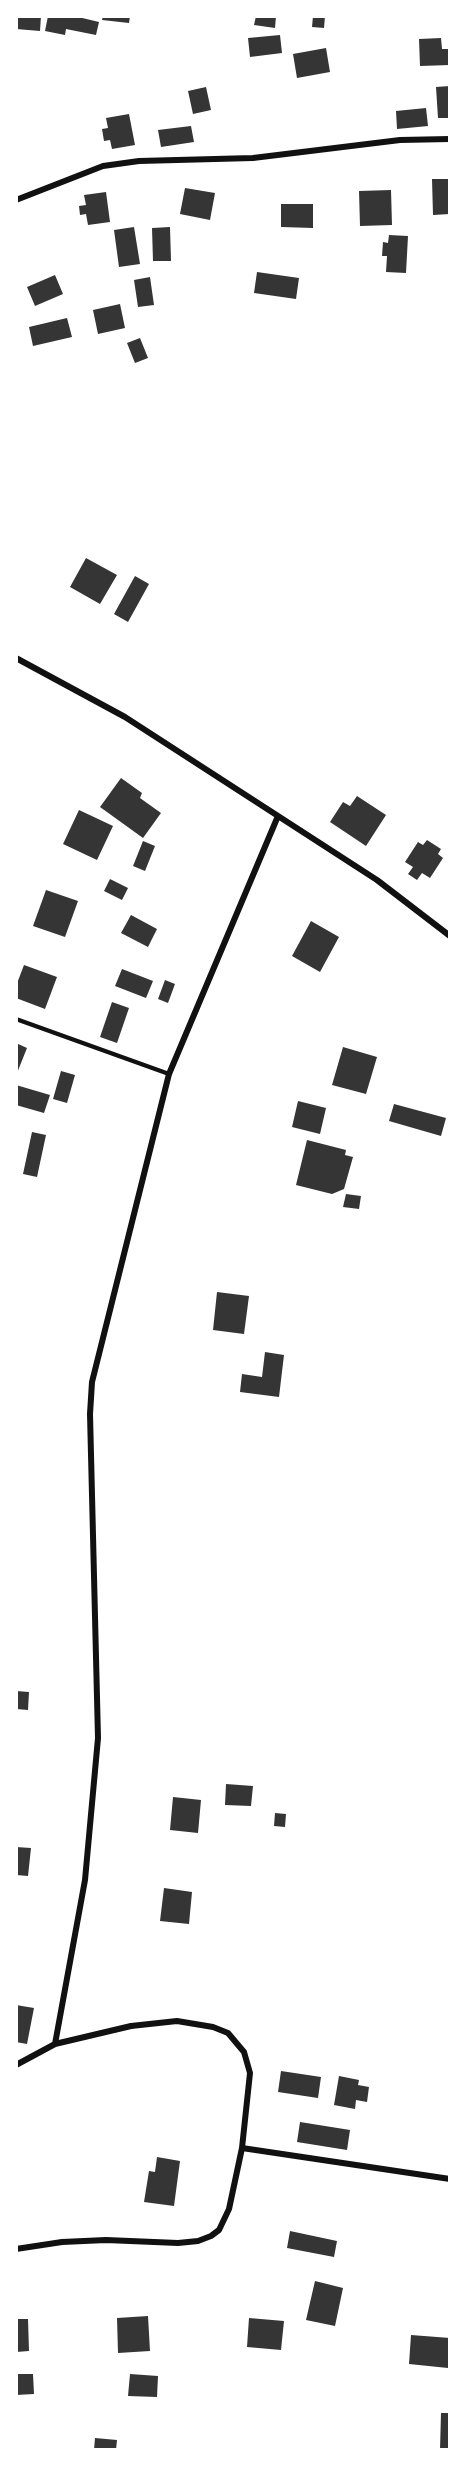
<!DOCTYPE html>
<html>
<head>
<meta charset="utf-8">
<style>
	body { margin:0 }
	#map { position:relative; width:466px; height:2466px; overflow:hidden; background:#fff; font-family:"PT Serif",serif }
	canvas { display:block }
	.frame { position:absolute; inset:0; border:18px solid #fff; pointer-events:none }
</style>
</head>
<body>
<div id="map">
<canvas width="466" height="2466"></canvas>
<div class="frame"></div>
</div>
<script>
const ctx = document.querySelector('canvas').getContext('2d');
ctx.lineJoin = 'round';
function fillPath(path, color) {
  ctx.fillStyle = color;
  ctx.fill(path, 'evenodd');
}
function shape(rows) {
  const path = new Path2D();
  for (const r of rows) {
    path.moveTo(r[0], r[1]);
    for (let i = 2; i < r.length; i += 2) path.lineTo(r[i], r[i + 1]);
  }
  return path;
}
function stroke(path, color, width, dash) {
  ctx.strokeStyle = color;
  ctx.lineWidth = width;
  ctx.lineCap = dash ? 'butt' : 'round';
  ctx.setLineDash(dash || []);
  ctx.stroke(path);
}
fillPath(shape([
	[16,16,41,16,40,31,16,29],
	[48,16,74,16,99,22,96,35,66,29,65,35,45,31],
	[103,16,130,16,129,23,102,20],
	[256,16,276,16,275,28,254,25],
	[313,16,325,16,324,28,312,27],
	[280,35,282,53,250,57,248,38],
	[441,38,442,49,450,49,450,65,420,66,419,39],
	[326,48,330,72,297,78,293,54],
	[450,86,450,118,438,118,436,87],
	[206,87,211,110,193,114,188,91],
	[426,108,428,126,397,129,396,111],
	[129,114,135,145,112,149,110,140,104,141,102,129,108,128,106,118],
	[191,126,194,142,161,147,158,130],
	[432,179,450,179,450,214,433,215],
	[185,188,215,193,210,220,180,214],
	[391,190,392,225,360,226,359,191],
	[106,192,110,222,88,225,86,214,80,215,79,206,86,205,84,195],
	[281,204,313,204,313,228,281,227],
	[134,227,140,264,119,267,114,230],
	[170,227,171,261,153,261,152,228],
	[389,235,408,236,406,273,386,272,387,256,382,256,383,242,388,243],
	[257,272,299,278,296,299,254,293],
	[55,275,63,294,35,306,27,287],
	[150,277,154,305,138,307,134,280],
	[120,304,125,328,98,334,93,310],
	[67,318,72,337,33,346,29,327],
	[140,338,148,358,135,363,127,343],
	[86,558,117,575,100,604,70,587],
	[135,576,149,584,128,622,114,614],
	[121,778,142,793,140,798,161,813,143,838,100,807],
	[357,796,386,815,366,846,330,822,343,802,350,806],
	[79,810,113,826,97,860,63,844],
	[427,840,441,849,438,854,443,858,430,878,422,873,417,880,408,874,413,867,405,862,418,842,423,845],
	[143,841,155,846,145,871,133,866],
	[110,879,128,888,122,900,104,891],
	[46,890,78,901,65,937,33,926],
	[131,915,157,929,148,947,121,933],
	[311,921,339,937,320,972,292,956],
	[24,965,57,977,45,1009,16,998,16,986],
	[122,969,153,981,146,998,115,986],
	[165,980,175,984,168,1003,158,999],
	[112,1002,129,1008,117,1043,100,1037],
	[16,1043,27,1048,17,1073,16,1073],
	[343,1047,377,1057,366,1094,332,1085],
	[61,1071,75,1075,67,1103,53,1099],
	[16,1085,50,1095,44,1113,16,1105],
	[298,1101,326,1108,320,1134,292,1127],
	[394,1104,446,1118,441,1136,389,1121],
	[32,1132,46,1135,37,1177,23,1174],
	[307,1140,346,1150,345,1155,353,1157,344,1189,332,1194,296,1185],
	[346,1194,361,1196,359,1209,343,1207],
	[217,1292,249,1296,244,1334,213,1330],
	[265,1352,284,1355,279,1397,240,1392,242,1374,262,1377],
	[16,1691,29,1692,28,1710,16,1709],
	[226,1784,253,1786,251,1806,225,1805],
	[173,1797,201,1800,198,1833,170,1830],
	[275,1813,286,1814,285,1827,274,1826],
	[16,1847,31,1848,28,1876,16,1875],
	[164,1888,192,1892,189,1924,160,1921],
	[16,2005,34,2008,27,2044,16,2042],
	[281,2071,321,2077,318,2098,278,2092],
	[339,2076,359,2080,358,2085,369,2087,367,2102,356,2100,355,2109,334,2105],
	[300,2122,350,2130,347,2150,297,2142],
	[157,2157,180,2161,174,2206,144,2202,149,2171,155,2172],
	[290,2231,337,2241,334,2257,287,2248],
	[315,2281,343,2288,335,2326,306,2320],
	[148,2316,150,2351,118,2353,117,2318],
	[249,2318,284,2321,281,2350,247,2347],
	[16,2319,28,2319,29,2351,16,2352],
	[411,2335,450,2338,448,2368,409,2364],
	[16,2374,33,2374,34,2394,16,2395],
	[130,2374,158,2376,157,2397,128,2396],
	[441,2413,450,2413,450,2450,440,2450],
	[95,2438,117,2440,116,2450,94,2450]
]), '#353535');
stroke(shape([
	[16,1019,169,1074]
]), '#111', 4.5);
stroke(shape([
	[16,200,103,166,139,161,253,158,400,140,450,139],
	[16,658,125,717,377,880,450,936],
	[55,2044,85,1880,98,1738,90,1414,92,1382,169,1074,278,816],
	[16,2065,55,2044,131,2026,177,2021,213,2027,228,2033,244,2052,250,2073,242,2148,229,2209,219,2230,211,2236,198,2241,178,2243,106,2240,62,2242,16,2249],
	[242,2148,450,2179]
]), '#111', 6);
</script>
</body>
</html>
